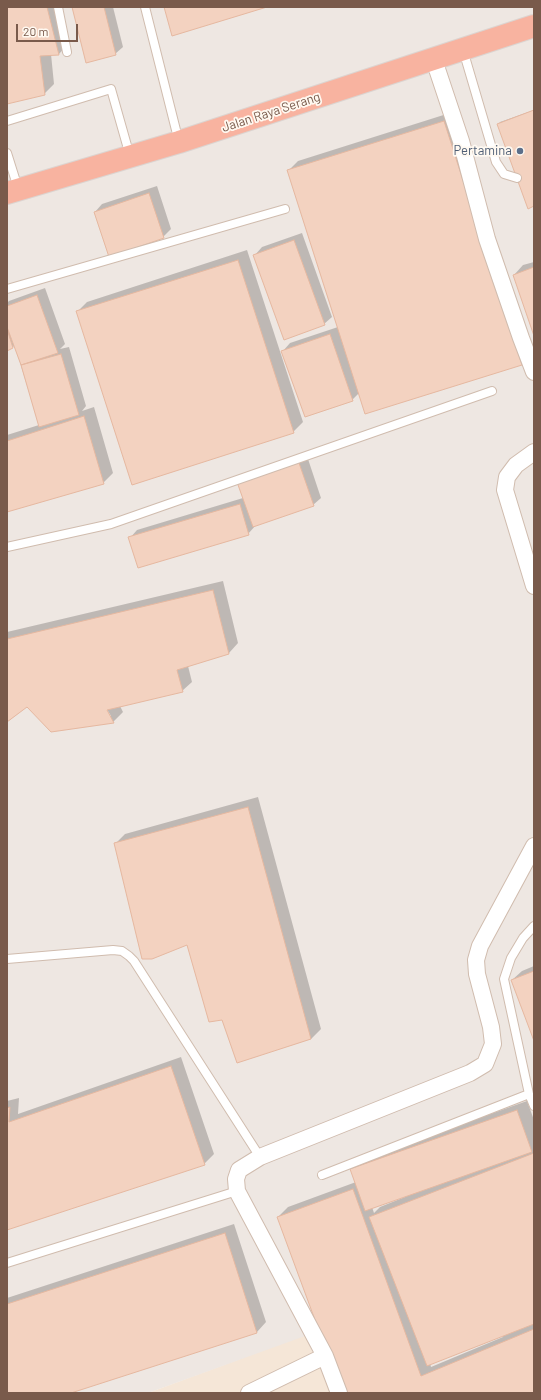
<!DOCTYPE html>
<html>
<head>
<meta charset="utf-8">
<style>
	body { margin:0 }
	#map { position:relative; width:541px; height:1400px; overflow:hidden; background:#fdf5e9; font-family:Barlow,sans-serif }
	canvas { display:block }
	.frame { position:absolute; inset:0; border:8px solid #795a4b; pointer-events:none }
	.scale { position:absolute; left:16px; top:24px; width:62px; height:18px; box-sizing:border-box; border:2px solid #795a4b; border-top:0; padding-left:5px; font-size:12px; line-height:14px; white-space:nowrap; color:#795a4b; -webkit-text-stroke:3px #fff9f1; paint-order:stroke }
</style>
</head>
<body>
<div id="map">
<canvas width="541" height="1400"></canvas>
<div class="frame"></div>
<div class="scale">20 m</div>
</div>
<script>
const ctx = document.querySelector('canvas').getContext('2d');
ctx.lineJoin = 'round';
function fillPath(path, color) {
  ctx.fillStyle = color;
  ctx.fill(path, 'evenodd');
}
function shape(rows) {
  const path = new Path2D();
  for (const r of rows) {
    path.moveTo(r[0], r[1]);
    for (let i = 2; i < r.length; i += 2) path.lineTo(r[i], r[i + 1]);
  }
  return path;
}
function stroke(path, color, width, dash) {
  ctx.strokeStyle = color;
  ctx.lineWidth = width;
  ctx.lineCap = dash ? 'butt' : 'round';
  ctx.setLineDash(dash || []);
  ctx.stroke(path);
}
function write(font, color, halo, rows, align = 'center') {
  ctx.font = font + ' Barlow,sans-serif';
  ctx.lineWidth = 3.5;
  ctx.setLineDash([]);
  ctx.textBaseline = 'middle';
  ctx.strokeStyle = halo;
  ctx.fillStyle = color;
  for (const [text, x, y, turn = 0] of rows) {
    ctx.save();
    ctx.translate(x, y);
    ctx.rotate((+turn || 0) * Math.PI / 180);
    ctx.textAlign = isNaN(turn) ? turn : align;
    if (halo) ctx.strokeText(text, 0, 0);
    ctx.fillText(text, 0, 0);
    ctx.restore();
  }
}
fillPath(shape([
	[305,1335,332,1393,148,1393]
]), '#f5e6d7');
fillPath(shape([
	[7,7,534,7,534,1393,332,1393,305,1336,148,1393,7,1393]
]), '#eee7e2');
fillPath(shape([
	[7,7,59,7,68,44,59,54,51,54,54,84,44,94,7,103],
	[73,7,113,7,123,47,115,54],
	[534,110,534,205,498,125,500,122],
	[453,112,531,354,521,364,359,393,352,400,283,351,290,343,338,327,288,171,298,161],
	[157,186,171,229,163,237,95,212,102,204],
	[302,233,332,317,324,324,255,255,262,247],
	[247,250,303,422,293,432,77,312,87,302],
	[534,262,534,333,514,275,523,265],
	[45,288,65,344,60,349,69,347,86,406,82,411,94,407,113,473,103,483,7,511,7,435,39,425,15,346,7,349,7,303,9,301],
	[306,453,321,498,313,505,256,525,248,534,130,538,137,530,243,498],
	[223,581,238,643,229,653,188,666,192,682,182,691,120,706,123,712,113,722,27,706,7,722,7,632],
	[105,706,111,716,109,716],
	[258,797,321,1029,311,1039,237,1061,222,1019,188,944,115,844,125,834],
	[534,966,534,1038,512,980,522,971],
	[181,1057,214,1154,204,1164,7,1229,7,1101,19,1098,18,1114],
	[527,1101,534,1120,534,1393,343,1393,278,1217,288,1207,356,1182,352,1169,361,1160],
	[404,1196,405,1197,380,1207,374,1213,372,1207],
	[502,1335,503,1337,431,1367,430,1363],
	[234,1224,266,1322,257,1332,68,1393,7,1393,7,1298]
]), '#0003');
const building = shape([
	[7,7,47,7,59,55,40,56,45,95,7,104,7,7],
	[72,7,104,7,116,55,86,63,72,7],
	[164,7,267,7,172,36,164,7],
	[534,110,534,206,528,209,497,124,534,110],
	[444,121,522,365,365,414,287,170,444,121],
	[149,193,164,238,109,257,94,212,149,193],
	[294,240,325,325,284,340,253,255,294,240],
	[238,260,294,433,132,485,76,311,238,260],
	[534,267,534,336,513,275,534,267],
	[37,295,58,353,21,365,7,327,7,306,37,295],
	[7,329,13,348,7,351,7,329],
	[330,334,353,401,305,417,281,351,330,334],
	[61,354,79,415,39,427,21,365,61,354],
	[84,416,104,484,7,512,7,441,84,416],
	[298,460,314,506,253,527,237,482,298,460],
	[240,504,249,535,138,568,128,537,240,504],
	[213,590,229,654,177,670,183,692,107,710,114,723,51,732,27,707,7,722,7,639,213,590],
	[248,807,311,1039,237,1063,222,1020,209,1022,187,945,152,959,142,959,114,843,248,807],
	[534,971,534,1041,511,980,534,971],
	[171,1066,205,1165,7,1230,7,1108,10,1107,9,1122,171,1066],
	[517,1110,532,1152,365,1211,350,1169,517,1110],
	[534,1153,534,1324,427,1366,369,1217,534,1153],
	[353,1189,421,1376,534,1329,534,1393,342,1393,277,1217,353,1189],
	[225,1233,257,1333,71,1393,7,1393,7,1304,225,1233]
]);
fillPath(building, '#f3d2c0');
stroke(building, '#e6b8a0', 1);
const lane = shape([
	[58,7,67,52],
	[145,7,179,142],
	[463,50,496,162,504,174,517,178],
	[7,121,111,89,130,156],
	[7,153,18,188],
	[7,289,285,209],
	[7,547,111,524,492,391],
	[534,926,523,938,511,958,504,979,529,1094,534,1106],
	[7,959,113,950,122,951,129,956,134,961,260,1157],
	[322,1175,529,1094],
	[7,1263,237,1191]
]);
const street = shape([
	[434,60,461,141,487,239,521,338,534,372],
	[534,452,516,465,507,477,505,490,534,586],
	[249,1393,325,1356],
	[339,1393,325,1356,237,1191,236,1179,239,1170,260,1157,470,1073,485,1064,493,1044,491,1027,477,974,476,960,480,946,534,846]
]);
const highway = shape([
	[7,193,179,142,534,26]
]);
stroke(lane, '#d0bcae', 10);
stroke(street, '#d0bcae', 18);
stroke(highway, '#dcd4d0', 24);
stroke(lane, '#fff', 8);
stroke(street, '#fff', 16);
stroke(highway, '#f8b3a0', 22);
for (const [x, y, r, color] of [
	[520,151,4,"#5c6f8a"]
]) {
  const dot = new Path2D();
  dot.arc(x, y, r, 0, 2 * Math.PI);
  ctx.fillStyle = color;
  ctx.fill(dot);
  stroke(dot, '#fff9f1', 1.5);
}
write('13px', '#795a4b', '#fff9f1', [
	["Jalan Raya Serang",271,112,-18]
]);
write('13px', '#4e5e75', '#fff9f1', [
	["Pertamina",512,151]
], 'right');
</script>
</body>
</html>
